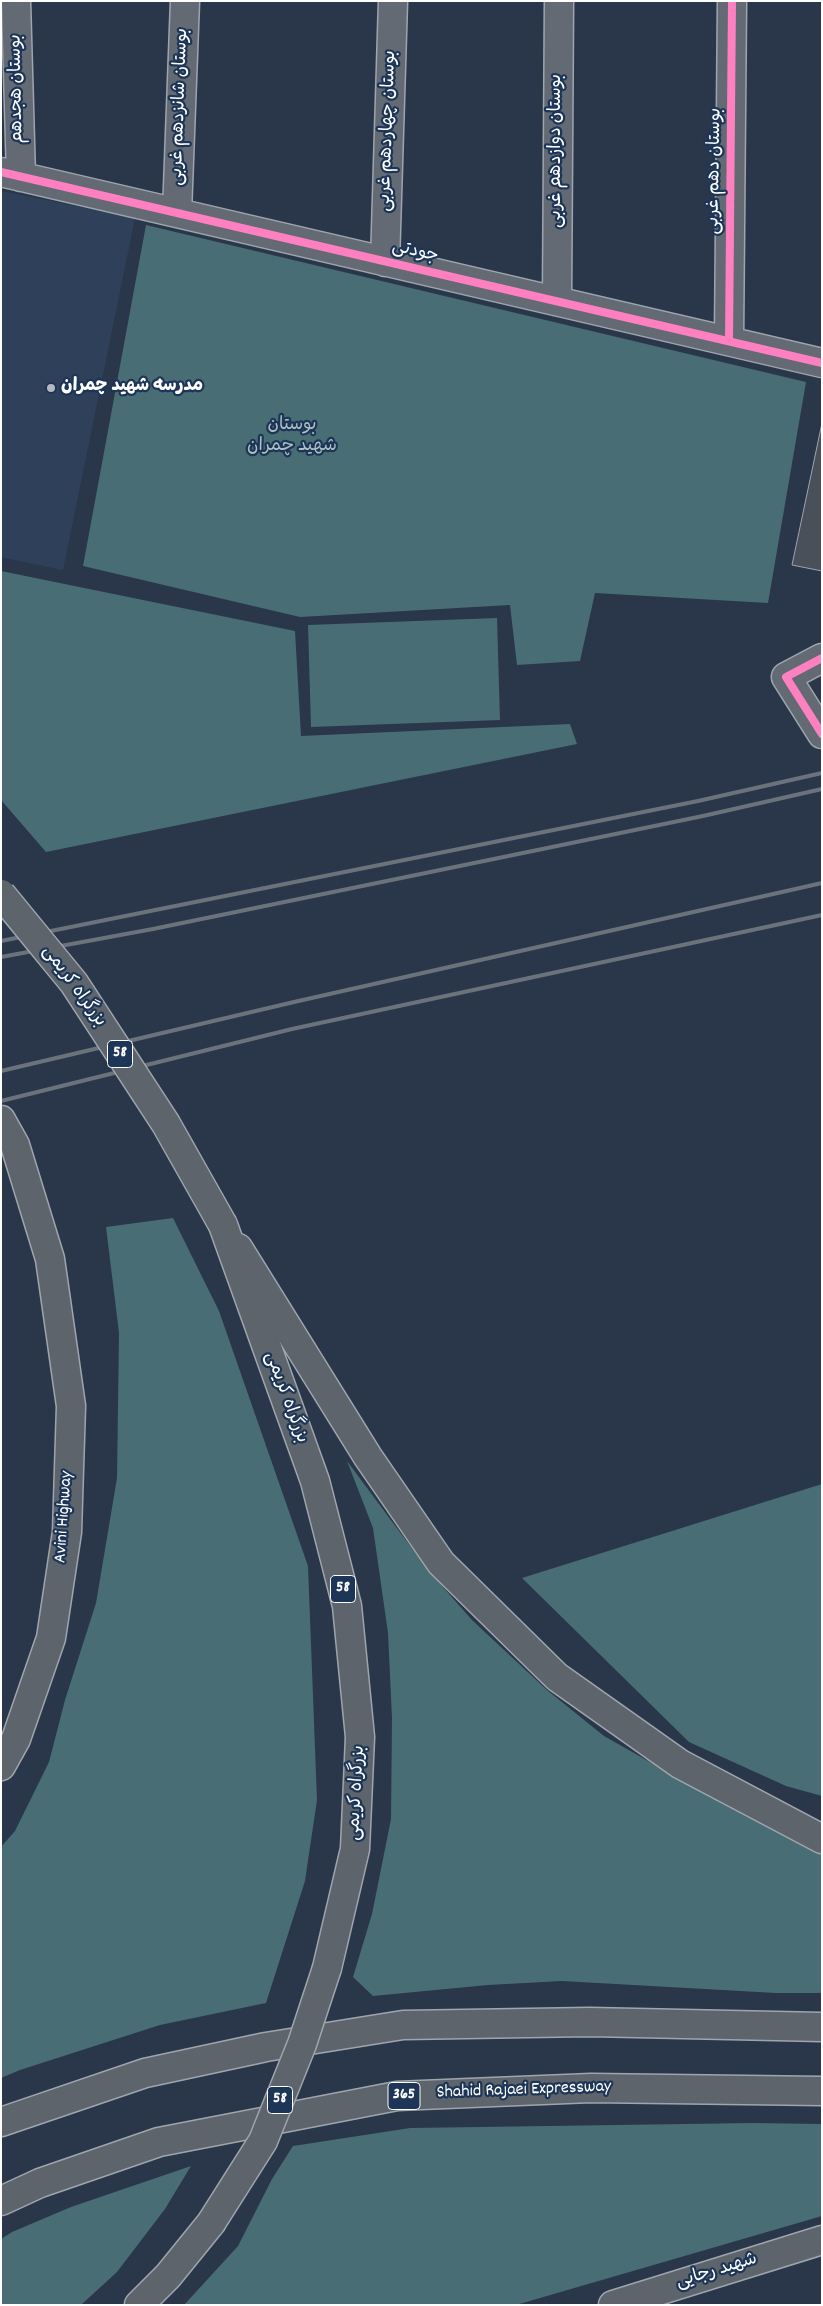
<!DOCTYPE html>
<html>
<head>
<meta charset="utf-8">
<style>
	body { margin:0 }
	#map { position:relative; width:823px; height:2306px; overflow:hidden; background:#2a374a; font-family:Dekko,sans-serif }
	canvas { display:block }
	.frame { position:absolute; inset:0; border:2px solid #fff; pointer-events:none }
</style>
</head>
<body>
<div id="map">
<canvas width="823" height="2306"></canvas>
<div class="frame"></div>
</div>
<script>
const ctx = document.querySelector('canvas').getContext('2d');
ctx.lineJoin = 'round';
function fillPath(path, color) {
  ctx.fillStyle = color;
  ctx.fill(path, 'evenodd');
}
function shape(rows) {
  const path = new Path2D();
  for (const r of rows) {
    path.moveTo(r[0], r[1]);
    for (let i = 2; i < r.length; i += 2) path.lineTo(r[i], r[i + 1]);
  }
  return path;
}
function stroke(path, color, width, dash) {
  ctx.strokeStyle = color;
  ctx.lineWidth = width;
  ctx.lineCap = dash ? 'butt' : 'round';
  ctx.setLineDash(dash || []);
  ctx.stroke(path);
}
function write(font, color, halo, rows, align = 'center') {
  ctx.font = font + ' Dekko,"Playpen Sans Arabic",sans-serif';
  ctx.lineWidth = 4.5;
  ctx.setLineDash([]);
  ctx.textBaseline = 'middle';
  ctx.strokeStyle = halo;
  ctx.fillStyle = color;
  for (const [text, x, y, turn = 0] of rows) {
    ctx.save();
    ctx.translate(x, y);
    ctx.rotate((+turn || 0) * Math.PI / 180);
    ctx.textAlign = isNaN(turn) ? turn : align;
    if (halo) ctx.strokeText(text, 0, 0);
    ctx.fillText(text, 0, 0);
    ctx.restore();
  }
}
fillPath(shape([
	[1,191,135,218,63,570,1,557]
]), '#2f415a');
fillPath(shape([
	[146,225,806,382,768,603,595,593,580,661,517,665,510,605,300,617,83,566],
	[1,571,295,631,301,736,570,724,577,744,46,852,1,800],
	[497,618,500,720,311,727,308,625],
	[173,1218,219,1311,308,1566,317,1800,305,1881,266,2003,160,2025,20,2070,1,2078,1,1847,15,1831,49,1762,65,1700,96,1603,117,1478,119,1333,106,1227],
	[347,1461,428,1570,472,1620,547,1690,604,1736,717,1800,822,1854,822,1993,776,1993,562,1981,488,1985,373,1996,353,1977,372,1914,391,1819,392,1718,388,1633,373,1528],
	[822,1484,822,1796,786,1786,689,1742,522,1578],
	[754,2123,822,2124,822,2216,516,2305,184,2305,238,2246,272,2179,293,2146,410,2128],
	[191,2166,165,2209,117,2272,81,2305,1,2305,1,2239,12,2232,71,2207]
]), '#486d74');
const building = shape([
	[822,423,822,571,792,565,822,423]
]);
fillPath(building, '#495059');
stroke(building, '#9fa5ae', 1);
const minor = shape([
	[16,1,21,177],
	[1,172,822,363],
	[177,213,185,1],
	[385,262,393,1],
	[557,301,559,1],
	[729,341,732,1],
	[822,658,786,677,822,734]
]);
const major = shape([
	[238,1248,368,1457,441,1563,557,1677,680,1764,822,1839],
	[613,2305,822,2240]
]);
const highway = shape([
	[1,1120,15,1145,50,1259,71,1406,67,1532,51,1638,16,1739,1,1766],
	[223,1225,315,1481,347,1606,360,1737,355,1849,327,1968],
	[1,2122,145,2073,266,2047,403,2025,590,2022,822,2027],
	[1,2201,40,2183,159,2142,397,2096,591,2088,822,2091],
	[139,2305,168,2276,211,2223]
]);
stroke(minor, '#9fa5ae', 31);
stroke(major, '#9fa5ae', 31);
stroke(highway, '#9fa5ae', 31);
stroke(minor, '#636a74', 28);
stroke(major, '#5e646b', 28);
stroke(highway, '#5e646b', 28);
stroke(shape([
	[1,941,698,801,822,773],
	[1,957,153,929,703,816,822,789],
	[1,1071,294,1002,822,883],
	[1,1101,292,1029,822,915]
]), '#6a727c', 4);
const highwayBridge = shape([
	[1,894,74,983,166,1124,223,1225],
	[211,2223,263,2141,302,2044,327,1968]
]);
stroke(highwayBridge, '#9fa5ae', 31, []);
stroke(highwayBridge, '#5e646b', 28);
stroke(shape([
	[1,172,822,363],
	[729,341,732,1],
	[822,658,786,677,822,734]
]), '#ff80c0', 8);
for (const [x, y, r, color] of [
	[51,388,5,"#b4b9c0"]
]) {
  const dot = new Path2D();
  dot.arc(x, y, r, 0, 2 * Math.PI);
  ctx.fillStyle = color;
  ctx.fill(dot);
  stroke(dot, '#1d3557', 2);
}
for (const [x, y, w] of [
	[120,1054,25],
	[343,1589,25],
	[404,2096,32],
	[280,2100,25]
]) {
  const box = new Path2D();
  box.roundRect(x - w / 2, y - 13.5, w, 27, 4);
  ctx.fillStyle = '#1d3557';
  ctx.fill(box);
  stroke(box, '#fff', 1);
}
write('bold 16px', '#fff', null, [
	["58",120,1054],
	["58",343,1589],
	["365",404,2096],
	["58",280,2100]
]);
write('18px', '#fff', '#1d3557', [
	["بوستان هجدهم",18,89,-91],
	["بوستان شانزدهم غربی",181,107,-88],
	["بوستان چهاردهم غربی",389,131,-88],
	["بوستان دوازدهم غربی",558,151,-90],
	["بوستان دهم غربی",716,171,-89],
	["جودتی",415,253,13],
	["بزرگراه کریمی",73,987,54],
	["بزرگراه کریمی",285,1398,70],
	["Avini Highway",65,1517,-86],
	["بزرگراه کریمی",358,1793,-87],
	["Shahid Rajaei Expressway",524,2091,-2],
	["شهید رجایی",717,2272,-17]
]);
write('bold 18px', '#fff', '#1d3557', [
	["مدرسه شهید چمران",61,388]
], 'left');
write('18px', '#afc1c4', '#1d3557', [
	["بوستان",292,427],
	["شهید چمران",292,448]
]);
</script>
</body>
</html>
